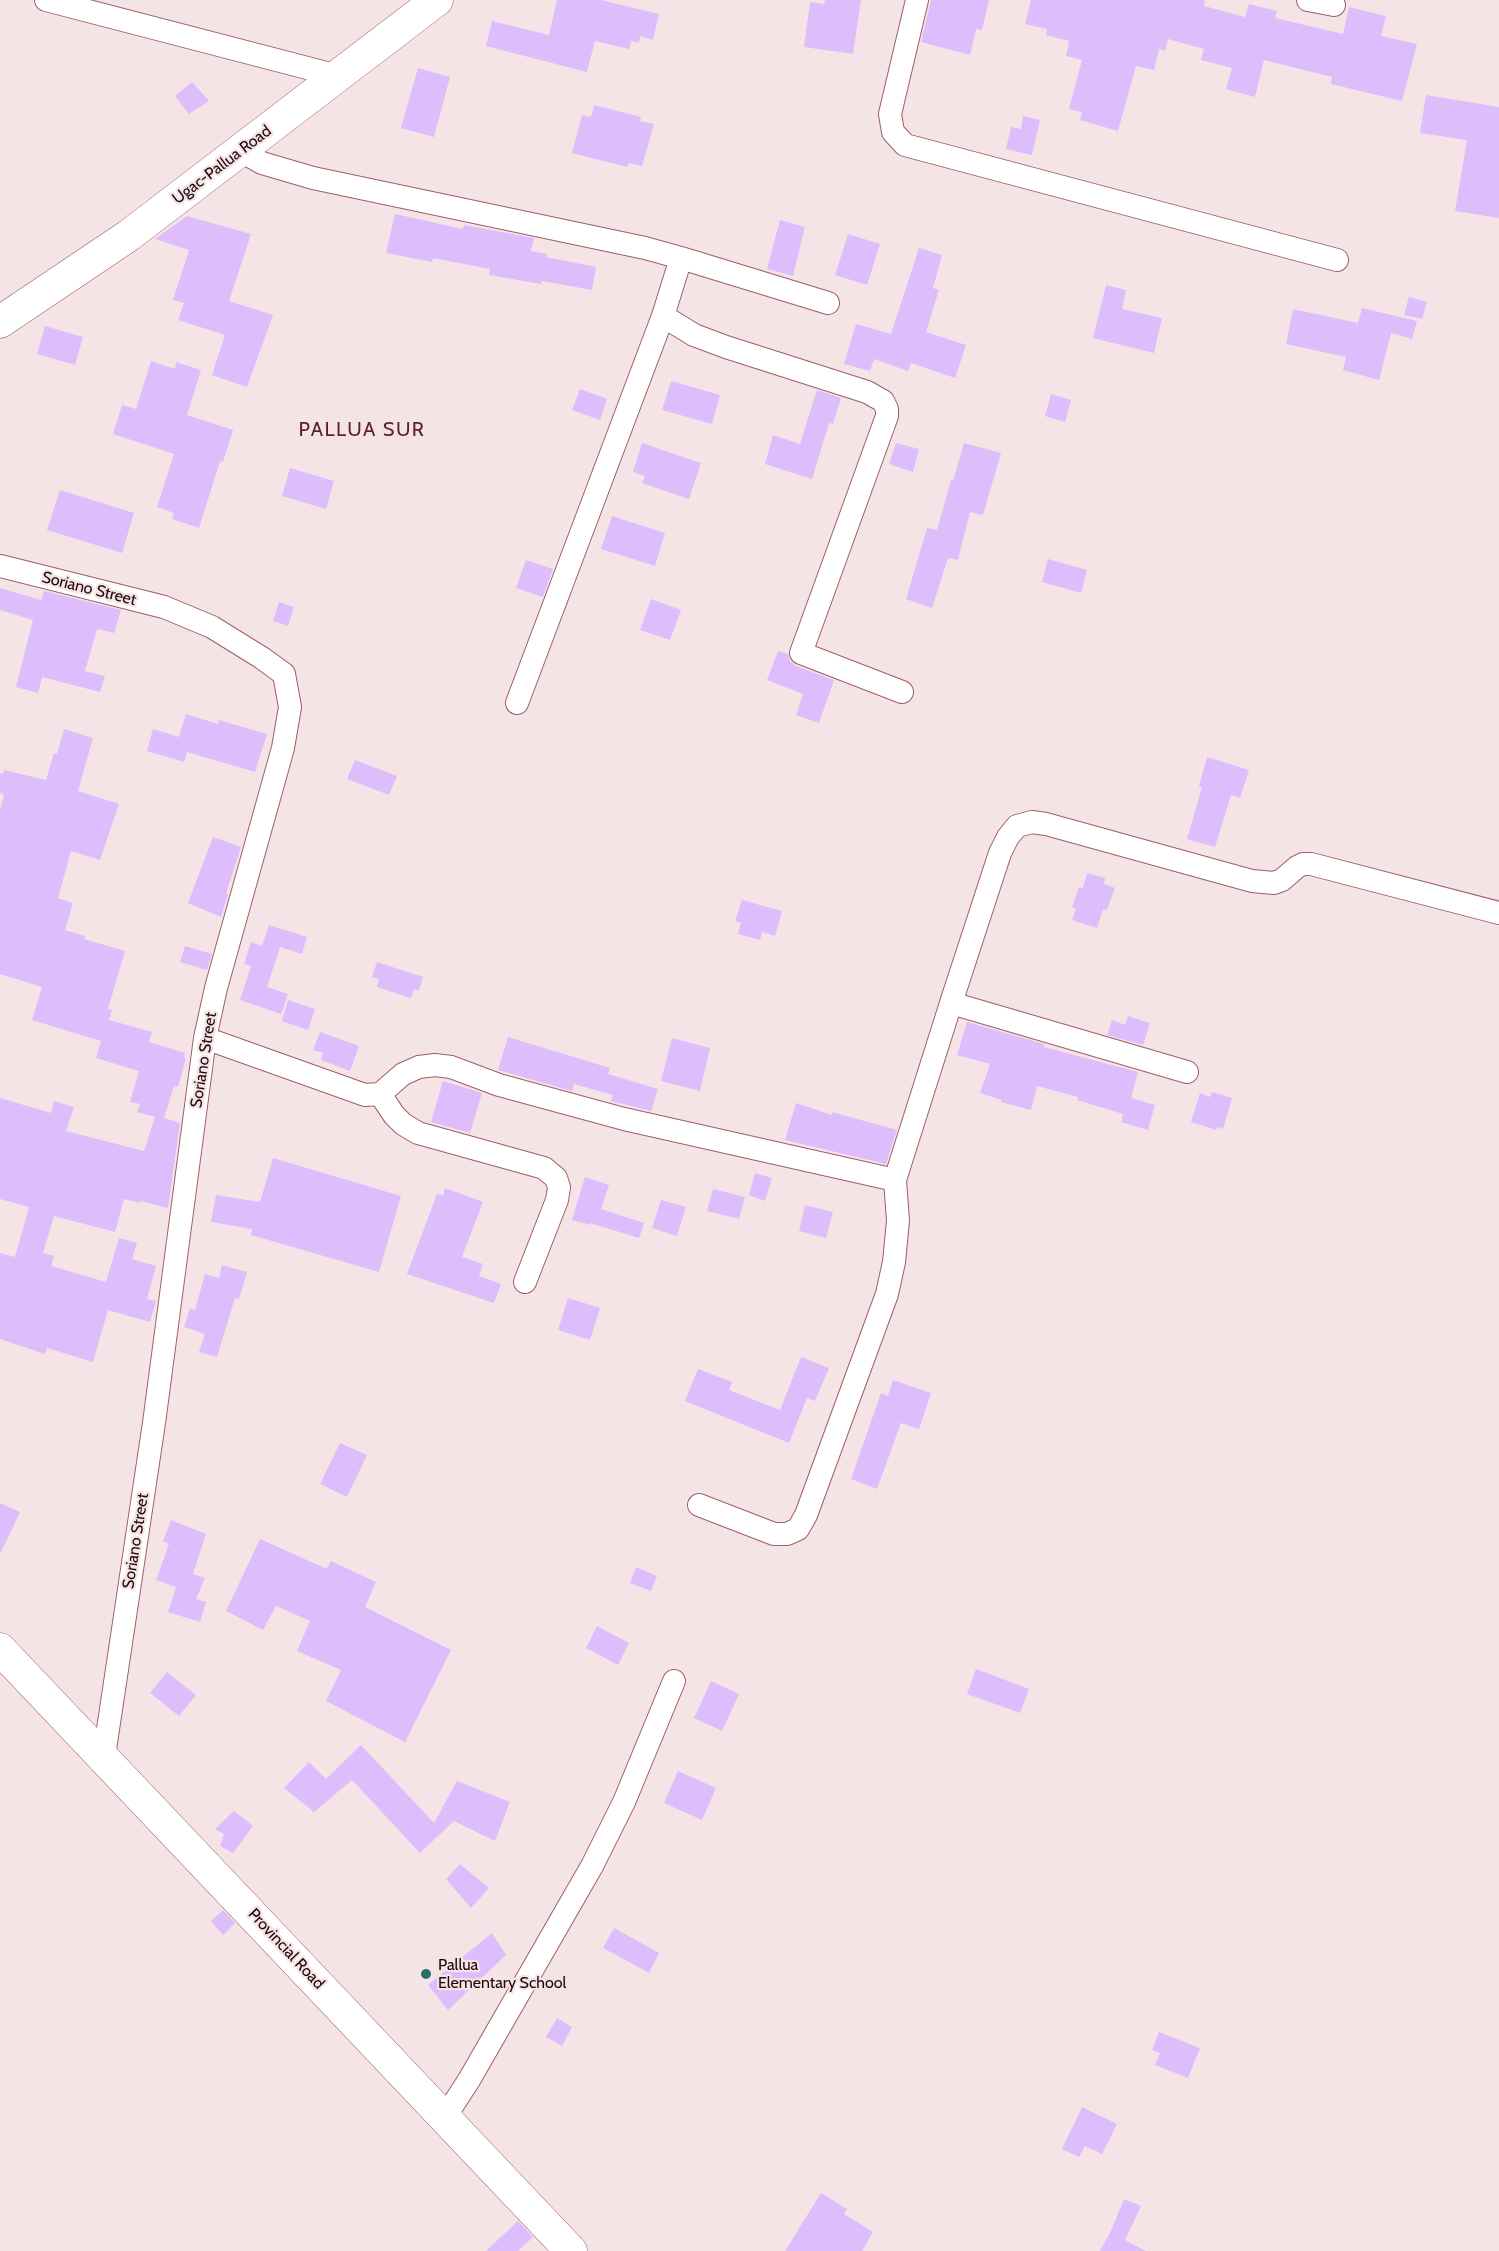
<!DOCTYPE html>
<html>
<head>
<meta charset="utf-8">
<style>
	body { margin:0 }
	canvas { display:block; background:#f4e4e6 }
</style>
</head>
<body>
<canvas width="1499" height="2251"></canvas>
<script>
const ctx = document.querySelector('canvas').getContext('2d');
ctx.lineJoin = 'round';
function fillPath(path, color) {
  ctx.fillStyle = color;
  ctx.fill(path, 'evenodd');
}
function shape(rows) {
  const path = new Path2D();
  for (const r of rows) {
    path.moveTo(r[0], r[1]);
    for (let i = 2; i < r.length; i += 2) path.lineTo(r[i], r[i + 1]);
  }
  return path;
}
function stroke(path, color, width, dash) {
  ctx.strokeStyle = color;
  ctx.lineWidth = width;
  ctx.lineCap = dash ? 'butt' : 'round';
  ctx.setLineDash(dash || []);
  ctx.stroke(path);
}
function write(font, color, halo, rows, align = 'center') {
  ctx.font = font + ' Cabin,sans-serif';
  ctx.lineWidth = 4.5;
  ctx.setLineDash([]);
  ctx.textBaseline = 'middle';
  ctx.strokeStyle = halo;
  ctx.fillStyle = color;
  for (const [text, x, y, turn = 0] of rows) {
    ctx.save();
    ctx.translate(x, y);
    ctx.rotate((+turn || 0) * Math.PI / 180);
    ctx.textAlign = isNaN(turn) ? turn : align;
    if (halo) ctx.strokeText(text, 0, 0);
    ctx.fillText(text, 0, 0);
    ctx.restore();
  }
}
fillPath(shape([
	[557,0,601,0,659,14,653,40,640,36,639,43,631,41,629,49,595,41,587,72,486,46,492,21,549,35],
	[825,0,861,0,853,54,804,47,810,2,824,4],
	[931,0,989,0,982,30,976,29,970,55,921,42],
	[1031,0,1205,0,1204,6,1245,17,1249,4,1277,11,1275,18,1343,34,1349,7,1386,16,1381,36,1417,44,1402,101,1331,84,1332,77,1264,60,1255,97,1226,89,1232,68,1201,60,1204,49,1168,39,1165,51,1159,49,1154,70,1136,66,1118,131,1080,120,1082,112,1069,109,1082,60,1066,56,1069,41,1046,35,1047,29,1025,24],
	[418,68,450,77,434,137,401,128],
	[192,82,209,101,189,114,175,96],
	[1426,95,1499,107,1499,218,1455,211,1467,140,1420,133],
	[594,105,641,117,640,121,654,124,642,166,629,163,627,167,572,153,582,115,591,117],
	[1023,116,1040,120,1032,155,1006,149,1011,127,1021,129],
	[395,214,463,229,464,225,534,238,531,251,547,254,546,257,596,267,592,290,542,281,541,284,489,275,490,269,433,258,432,262,386,253],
	[187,216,251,234,229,301,273,315,247,387,212,375,225,335,178,320,184,303,173,300,189,250,155,239],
	[780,220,805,227,793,276,767,269],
	[848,234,880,244,867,285,835,275],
	[919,248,942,255,933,288,939,290,926,332,966,345,955,378,911,363,908,371,874,359,870,371,844,364,856,324,891,334],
	[1106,285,1126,290,1122,309,1162,318,1154,353,1093,338],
	[1409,297,1427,302,1422,319,1404,315],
	[1362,308,1417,321,1412,339,1391,333,1379,380,1343,370,1346,357,1286,344,1293,309,1358,323],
	[45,326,83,337,75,365,37,354],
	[151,361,175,369,176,362,201,370,187,415,233,430,223,462,220,461,199,528,172,519,174,513,157,507,174,454,113,434,122,405,136,409],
	[671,381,720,395,712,424,662,410],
	[580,389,607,399,600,420,572,410],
	[817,390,841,398,833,424,829,423,812,479,765,464,773,435,800,444],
	[1051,394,1071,400,1065,422,1045,416],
	[642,443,701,463,689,499,642,483,645,476,633,472],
	[896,443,919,449,913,472,889,464],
	[964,443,1001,453,983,515,970,512,958,560,948,558,932,608,906,599,927,528,937,530,951,480,953,481],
	[290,468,334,481,326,509,282,496],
	[60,490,134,513,122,553,47,530],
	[612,516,665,533,655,566,601,549],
	[1048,559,1087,570,1081,593,1042,582],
	[526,560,553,569,543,597,516,588],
	[0,588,41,600,44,591,121,610,114,633,97,629,85,671,105,676,100,692,42,677,38,693,16,687,33,620,0,610],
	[651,599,681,610,670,640,640,630],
	[279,602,294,607,288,626,273,621],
	[778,651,788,654,790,661,796,666,834,680,819,723,796,715,803,694,767,680],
	[186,714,218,724,219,720,267,734,255,772,187,752,184,762,147,751,153,729,179,737],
	[64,729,93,738,78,791,119,804,100,860,71,851,58,898,73,903,65,930,85,936,84,939,125,951,108,1009,112,1010,109,1020,152,1032,149,1042,185,1053,184,1058,186,1058,178,1087,174,1086,164,1118,180,1123,168,1208,141,1201,140,1203,124,1199,115,1232,54,1216,43,1253,54,1256,51,1266,106,1282,119,1238,137,1243,132,1259,156,1266,147,1299,156,1301,150,1322,108,1310,93,1362,47,1348,45,1354,0,1339,0,1253,15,1257,29,1207,0,1199,0,1098,51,1113,54,1101,74,1107,66,1131,144,1151,155,1117,137,1112,140,1104,130,1102,139,1071,96,1058,101,1041,32,1020,42,987,0,974,0,810,4,795,0,793,0,773,3,774,4,770,46,780,54,753,57,754],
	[1207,757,1249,770,1240,798,1231,795,1215,847,1187,839,1202,787,1199,786],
	[355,760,397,776,389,795,347,779],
	[213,837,241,847,226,894,228,894,221,917,188,903],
	[1087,873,1105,878,1104,884,1115,888,1107,910,1103,909,1097,928,1072,920,1076,909,1072,907,1079,887,1083,888],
	[742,900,782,911,775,936,762,932,760,940,738,934,741,923,735,921],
	[269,925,307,937,302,954,280,947,267,987,288,994,281,1014,240,1000,251,966,244,964,251,942,262,946],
	[185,946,212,954,207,970,180,962],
	[377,962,423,977,419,991,414,989,411,998,377,987,379,979,372,977],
	[288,1000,315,1009,308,1030,282,1021],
	[1128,1016,1150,1023,1143,1045,1107,1035,1112,1020,1125,1025],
	[967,1022,1044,1044,1044,1047,1138,1072,1131,1098,1155,1105,1148,1130,1121,1122,1123,1114,1077,1100,1078,1097,1037,1086,1031,1110,1001,1102,1002,1100,980,1093,990,1064,957,1055],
	[320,1032,359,1046,350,1071,321,1060,323,1053,313,1050],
	[508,1037,610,1068,608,1074,658,1089,651,1111,611,1101,613,1095,574,1084,572,1091,498,1070],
	[672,1038,710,1048,700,1091,661,1081],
	[443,1081,482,1093,470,1133,431,1122],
	[1212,1092,1232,1098,1223,1129,1217,1127,1216,1130,1191,1122,1200,1093,1210,1097],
	[796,1103,832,1115,832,1112,897,1130,886,1164,785,1140],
	[273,1158,401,1196,379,1272,251,1235,252,1229,211,1222,216,1195,260,1202],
	[755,1173,772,1178,765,1201,749,1195],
	[585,1177,609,1185,601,1209,644,1223,639,1238,590,1223,590,1225,572,1220],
	[445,1188,483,1202,462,1257,483,1264,479,1276,501,1284,494,1303,407,1274,437,1194,443,1196],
	[713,1189,745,1197,739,1219,707,1211],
	[661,1200,686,1207,677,1236,652,1228],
	[805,1205,833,1212,826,1238,799,1231],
	[222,1265,247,1272,239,1299,235,1298,217,1357,199,1352,205,1334,184,1327,190,1308,195,1310,205,1274,219,1278],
	[568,1298,600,1308,590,1340,558,1330],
	[801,1357,829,1368,815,1401,807,1398,789,1443,685,1401,698,1369,732,1382,729,1390,780,1410],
	[893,1380,931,1393,919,1429,901,1423,877,1489,851,1479,881,1393,888,1396],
	[340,1443,367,1455,347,1497,320,1484],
	[0,1503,20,1512,0,1554],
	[171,1520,206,1534,193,1574,205,1578,196,1599,206,1602,200,1622,168,1612,176,1587,156,1580,169,1544,163,1541],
	[260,1539,327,1569,331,1561,376,1582,365,1607,451,1650,405,1742,326,1701,341,1670,297,1651,310,1621,276,1606,263,1630,226,1611],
	[636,1567,657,1576,651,1591,630,1583],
	[597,1626,629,1643,618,1665,586,1648],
	[976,1669,1029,1689,1020,1713,967,1694],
	[167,1672,196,1695,179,1716,150,1693],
	[711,1681,739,1694,722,1731,694,1718],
	[361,1745,434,1823,457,1781,510,1802,495,1841,454,1821,420,1853,352,1780,314,1812,284,1788,309,1762,326,1779],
	[678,1771,716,1788,702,1820,664,1803],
	[234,1811,253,1826,233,1853,220,1846,224,1834,215,1829],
	[460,1864,489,1888,471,1908,446,1879],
	[223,1910,235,1923,223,1935,211,1921],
	[614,1928,659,1953,649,1973,603,1948],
	[492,1933,506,1955,448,2010,428,1985],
	[557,2018,572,2027,562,2046,546,2037],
	[1159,2032,1200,2048,1188,2078,1155,2065,1160,2053,1152,2050],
	[1082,2107,1117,2124,1102,2154,1085,2146,1079,2157,1062,2149],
	[821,2193,847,2209,844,2214,873,2232,862,2251,785,2251],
	[1124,2199,1141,2206,1125,2240,1146,2251,1100,2251,1110,2233],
	[518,2221,533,2237,518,2251,486,2251]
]), '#debdfc');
const street = shape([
	[46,0,338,76],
	[917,0,890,114,893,132,905,145,1337,260],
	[1308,0,1334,5],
	[241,151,262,163,313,178,645,248,681,258,663,316,517,703],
	[681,258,828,303],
	[663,316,694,335,726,347,867,392,883,401,887,409,887,416,801,653,902,692],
	[0,566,164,607,212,627,262,658,284,674,290,707,283,748,216,988,205,1038,154,1423,104,1756],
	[951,1003,1000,853,1008,837,1017,826,1032,822,1046,824,1252,881,1274,883,1282,880,1297,867,1303,864,1311,864,1499,913],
	[205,1038,365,1095,380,1094,403,1074,419,1067,435,1065,451,1067,499,1085,624,1119,895,1180],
	[380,1094,394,1115,403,1124,418,1133,544,1168,556,1178,559,1187,557,1200,525,1282],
	[699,1505,774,1534,787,1534,798,1529,806,1515,887,1294,894,1262,898,1221,895,1180,951,1003,1187,1072],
	[445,2117,469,2080,592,1866,624,1802,674,1681]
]);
const secondary = shape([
	[0,322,128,236,437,0],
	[0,1649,571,2251]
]);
stroke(street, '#a15c69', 24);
stroke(secondary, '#a15c69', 33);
stroke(street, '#fff', 22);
stroke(secondary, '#fff', 32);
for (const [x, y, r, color] of [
	[426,1974,6,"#26706a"]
]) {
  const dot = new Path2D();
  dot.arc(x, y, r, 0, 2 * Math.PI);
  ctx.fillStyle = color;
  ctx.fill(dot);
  stroke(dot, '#f4e4e6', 2);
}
write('16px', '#1f060b', '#f4e4e6', [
	["Ugac-Pallua Road",222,165,-37],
	["Soriano Street",89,589,14],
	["Soriano Street",204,1060,-81],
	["Soriano Street",136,1541,-81],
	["Provincial Road",286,1949,47]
]);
write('16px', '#1f060b', '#f4e4e6', [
	["Pallua",438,1965],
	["Elementary School",438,1983]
], 'left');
ctx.letterSpacing = '1.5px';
write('20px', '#5d1f2e', '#f4e4e6', [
	["PALLUA SUR",362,430]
]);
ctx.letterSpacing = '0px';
</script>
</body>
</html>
